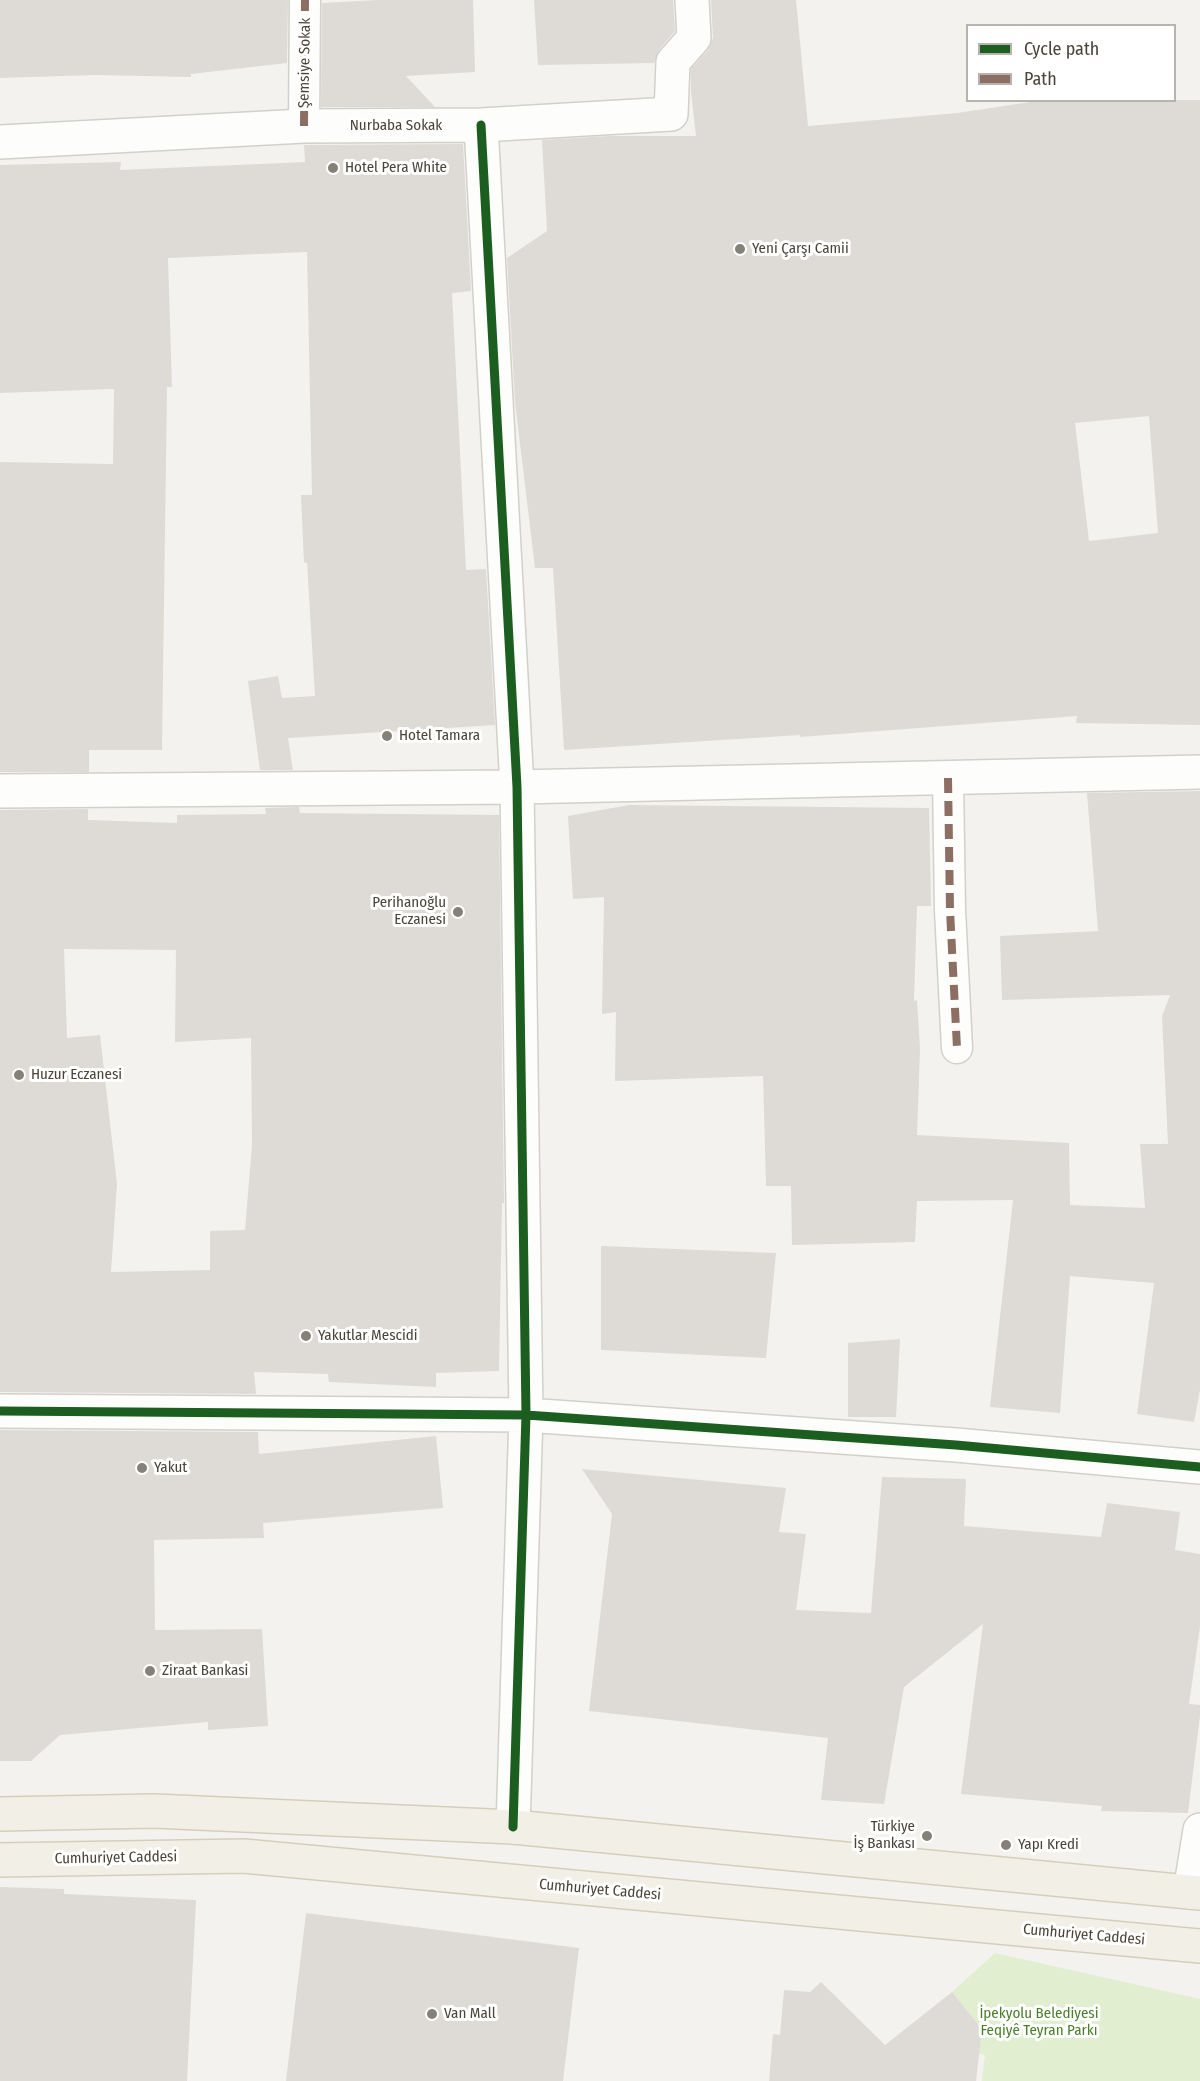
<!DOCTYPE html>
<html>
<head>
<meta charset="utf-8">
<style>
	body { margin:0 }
	#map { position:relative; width:1200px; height:2081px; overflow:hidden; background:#f4f2ee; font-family:"Fira Sans Condensed",sans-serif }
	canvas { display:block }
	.legend { position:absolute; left:966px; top:24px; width:210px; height:78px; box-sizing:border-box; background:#fff; border:2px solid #b7b4b0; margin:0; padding:8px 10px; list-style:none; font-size:18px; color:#4b4439 }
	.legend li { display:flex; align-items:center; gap:12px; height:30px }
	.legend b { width:30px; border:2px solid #b7b4b0 }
</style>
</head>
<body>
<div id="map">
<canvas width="1200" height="2081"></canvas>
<ul class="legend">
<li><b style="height:8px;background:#1b5e20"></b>Cycle path</li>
<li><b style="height:8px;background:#8d6e63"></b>Path</li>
</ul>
</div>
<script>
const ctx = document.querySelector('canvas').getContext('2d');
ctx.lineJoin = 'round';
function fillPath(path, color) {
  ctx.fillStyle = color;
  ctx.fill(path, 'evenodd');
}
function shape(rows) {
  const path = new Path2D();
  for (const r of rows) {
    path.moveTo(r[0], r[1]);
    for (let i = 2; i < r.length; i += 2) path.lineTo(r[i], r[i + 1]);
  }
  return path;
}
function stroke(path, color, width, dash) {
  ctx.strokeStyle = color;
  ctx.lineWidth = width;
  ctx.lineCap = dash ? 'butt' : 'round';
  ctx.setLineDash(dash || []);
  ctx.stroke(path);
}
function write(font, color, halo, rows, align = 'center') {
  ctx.font = font + ' "Fira Sans Condensed",sans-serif';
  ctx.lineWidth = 6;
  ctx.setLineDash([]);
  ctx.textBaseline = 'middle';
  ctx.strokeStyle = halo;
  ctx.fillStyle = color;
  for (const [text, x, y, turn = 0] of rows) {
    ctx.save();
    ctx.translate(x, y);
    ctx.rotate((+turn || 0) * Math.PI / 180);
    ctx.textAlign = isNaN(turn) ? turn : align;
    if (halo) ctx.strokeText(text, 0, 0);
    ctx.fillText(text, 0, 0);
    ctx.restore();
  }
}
fillPath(shape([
	[995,1953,1200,1999,1200,2081,982,2081,985,2055,979,2054,982,2029,952,1992]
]), '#e1eecf');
fillPath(shape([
	[0,0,288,0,287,63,191,74,191,77,95,75,0,78],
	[377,0,473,0,475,72,406,76,435,107,321,107,322,3],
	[534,0,673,0,675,31,659,50,654,63,538,65],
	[711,0,796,0,808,126,957,113,1044,100,1200,100,1200,725,1076,723,1077,716,800,737,800,735,564,750,553,568,535,568,515,402,507,258,547,231,542,140,610,136,696,136,691,92,691,69,708,50,713,38],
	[1149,416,1158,533,1089,541,1075,423],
	[463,144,471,291,452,293,466,570,486,569,495,725,288,738,293,770,260,770,248,681,278,676,282,698,315,696,307,562,304,563,301,495,312,495,307,252,168,258,172,387,167,387,162,750,89,750,89,772,0,772,0,462,113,464,114,389,0,393,0,165,121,162,120,170,305,162,304,145],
	[1200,791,1200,1390,1194,1422,1137,1414,1154,1283,1070,1276,1060,1413,990,1407,1013,1200,917,1201,915,1242,792,1245,791,1186,766,1186,763,1076,615,1081,616,1012,602,1014,604,897,573,899,568,816,629,805,929,808,931,906,917,906,914,1001,917,1000,920,1049,917,1135,1069,1143,1070,1205,1145,1208,1140,1144,1168,1144,1162,1016,1170,995,1002,1000,1000,936,1098,931,1087,793],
	[299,807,300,813,499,815,504,1203,502,1203,499,1371,436,1373,436,1387,329,1382,328,1374,254,1372,256,1394,0,1392,0,810,88,809,88,820,177,823,177,815,266,814,265,808],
	[64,949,176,950,175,1042,251,1038,252,1145,245,1230,210,1231,210,1270,111,1272,117,1184,100,1035,67,1038],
	[601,1246,776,1253,766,1358,601,1350],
	[900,1339,896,1417,848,1417,848,1343],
	[0,1430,258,1432,259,1454,436,1436,443,1508,263,1523,264,1538,154,1540,155,1630,262,1629,268,1726,208,1730,208,1722,60,1735,31,1761,0,1761],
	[582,1469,786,1488,779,1532,806,1534,796,1610,871,1613,882,1477,966,1479,964,1526,1101,1537,1107,1503,1180,1512,1175,1550,1200,1554,1200,1627,1189,1704,1200,1705,1200,1716,1188,1813,1101,1811,1102,1806,961,1794,983,1624,904,1687,884,1804,821,1800,828,1738,589,1711,612,1514],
	[0,1887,64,1889,64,1894,196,1900,187,2081,0,2081],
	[306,1913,579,1948,563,2081,286,2081],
	[821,1982,885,2045,952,1992,982,2029,976,2081,769,2081,773,2034,780,2035,784,1990,810,1992]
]), '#dedbd6');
const pedestrian = shape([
	[304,126,305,0],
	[948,778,950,910,957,1048]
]);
const minor = shape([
	[481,125,517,787,526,1415,513,1827],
	[0,142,304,126,481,125,671,114,673,62,694,38,692,0],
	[0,791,517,787,1200,772],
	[0,1411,526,1415,956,1445,1200,1467],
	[1190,1892,1200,1830]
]);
const primary = shape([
	[0,1814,154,1811,513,1827,1200,1893],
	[0,1860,244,1856,1200,1946]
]);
stroke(pedestrian, '#d2d0cb', 33);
stroke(minor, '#d2d0cb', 36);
stroke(primary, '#d6cebb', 36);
stroke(pedestrian, '#fdfdfc', 30);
stroke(minor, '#fdfdfc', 33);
stroke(primary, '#f2efe6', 33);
stroke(shape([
	[304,126,305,0],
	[948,778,950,910,957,1048]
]), '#8d6e63', 8, [15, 8]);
stroke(shape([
	[481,125,517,787,526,1415,513,1827],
	[0,1411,526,1415,956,1445,1200,1467]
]), '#1b5e20', 9);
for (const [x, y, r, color] of [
	[333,168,6,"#868178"],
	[740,249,6,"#868178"],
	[387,736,6,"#868178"],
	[458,912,6,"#868178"],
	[19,1075,6,"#868178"],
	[306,1336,6,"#868178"],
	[142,1468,6,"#868178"],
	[150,1671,6,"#868178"],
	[927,1836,6,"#868178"],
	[1006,1845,6,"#868178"],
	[432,2014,6,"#868178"]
]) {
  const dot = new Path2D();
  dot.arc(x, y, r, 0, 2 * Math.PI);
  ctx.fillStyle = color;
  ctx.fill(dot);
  stroke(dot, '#fff', 2);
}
write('15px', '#4b4439', '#fff', [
	["Şemsiye Sokak",305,63,-89],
	["Nurbaba Sokak",396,126],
	["Cumhuriyet Caddesi",116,1858,-1],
	["Cumhuriyet Caddesi",600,1890,5],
	["Cumhuriyet Caddesi",1084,1935,5]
]);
write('15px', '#4b4439', '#fff', [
	["Hotel Pera White",345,168],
	["Yeni Çarşı Camii",752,249],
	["Hotel Tamara",399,736],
	["Perihanoğlu",446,903,"right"],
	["Eczanesi",446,920,"right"],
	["Huzur Eczanesi",31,1075],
	["Yakutlar Mescidi",318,1336],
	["Yakut",154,1468],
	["Ziraat Bankasi",162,1671],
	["Türkiye",915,1827,"right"],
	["İş Bankası",915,1844,"right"],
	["Yapı Kredi",1018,1845],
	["Van Mall",444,2014]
], 'left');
write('15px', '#4a7f2a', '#fff', [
	["İpekyolu Belediyesi",1039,2014],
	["Feqiyê Teyran Parkı",1039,2031]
]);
</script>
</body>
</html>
